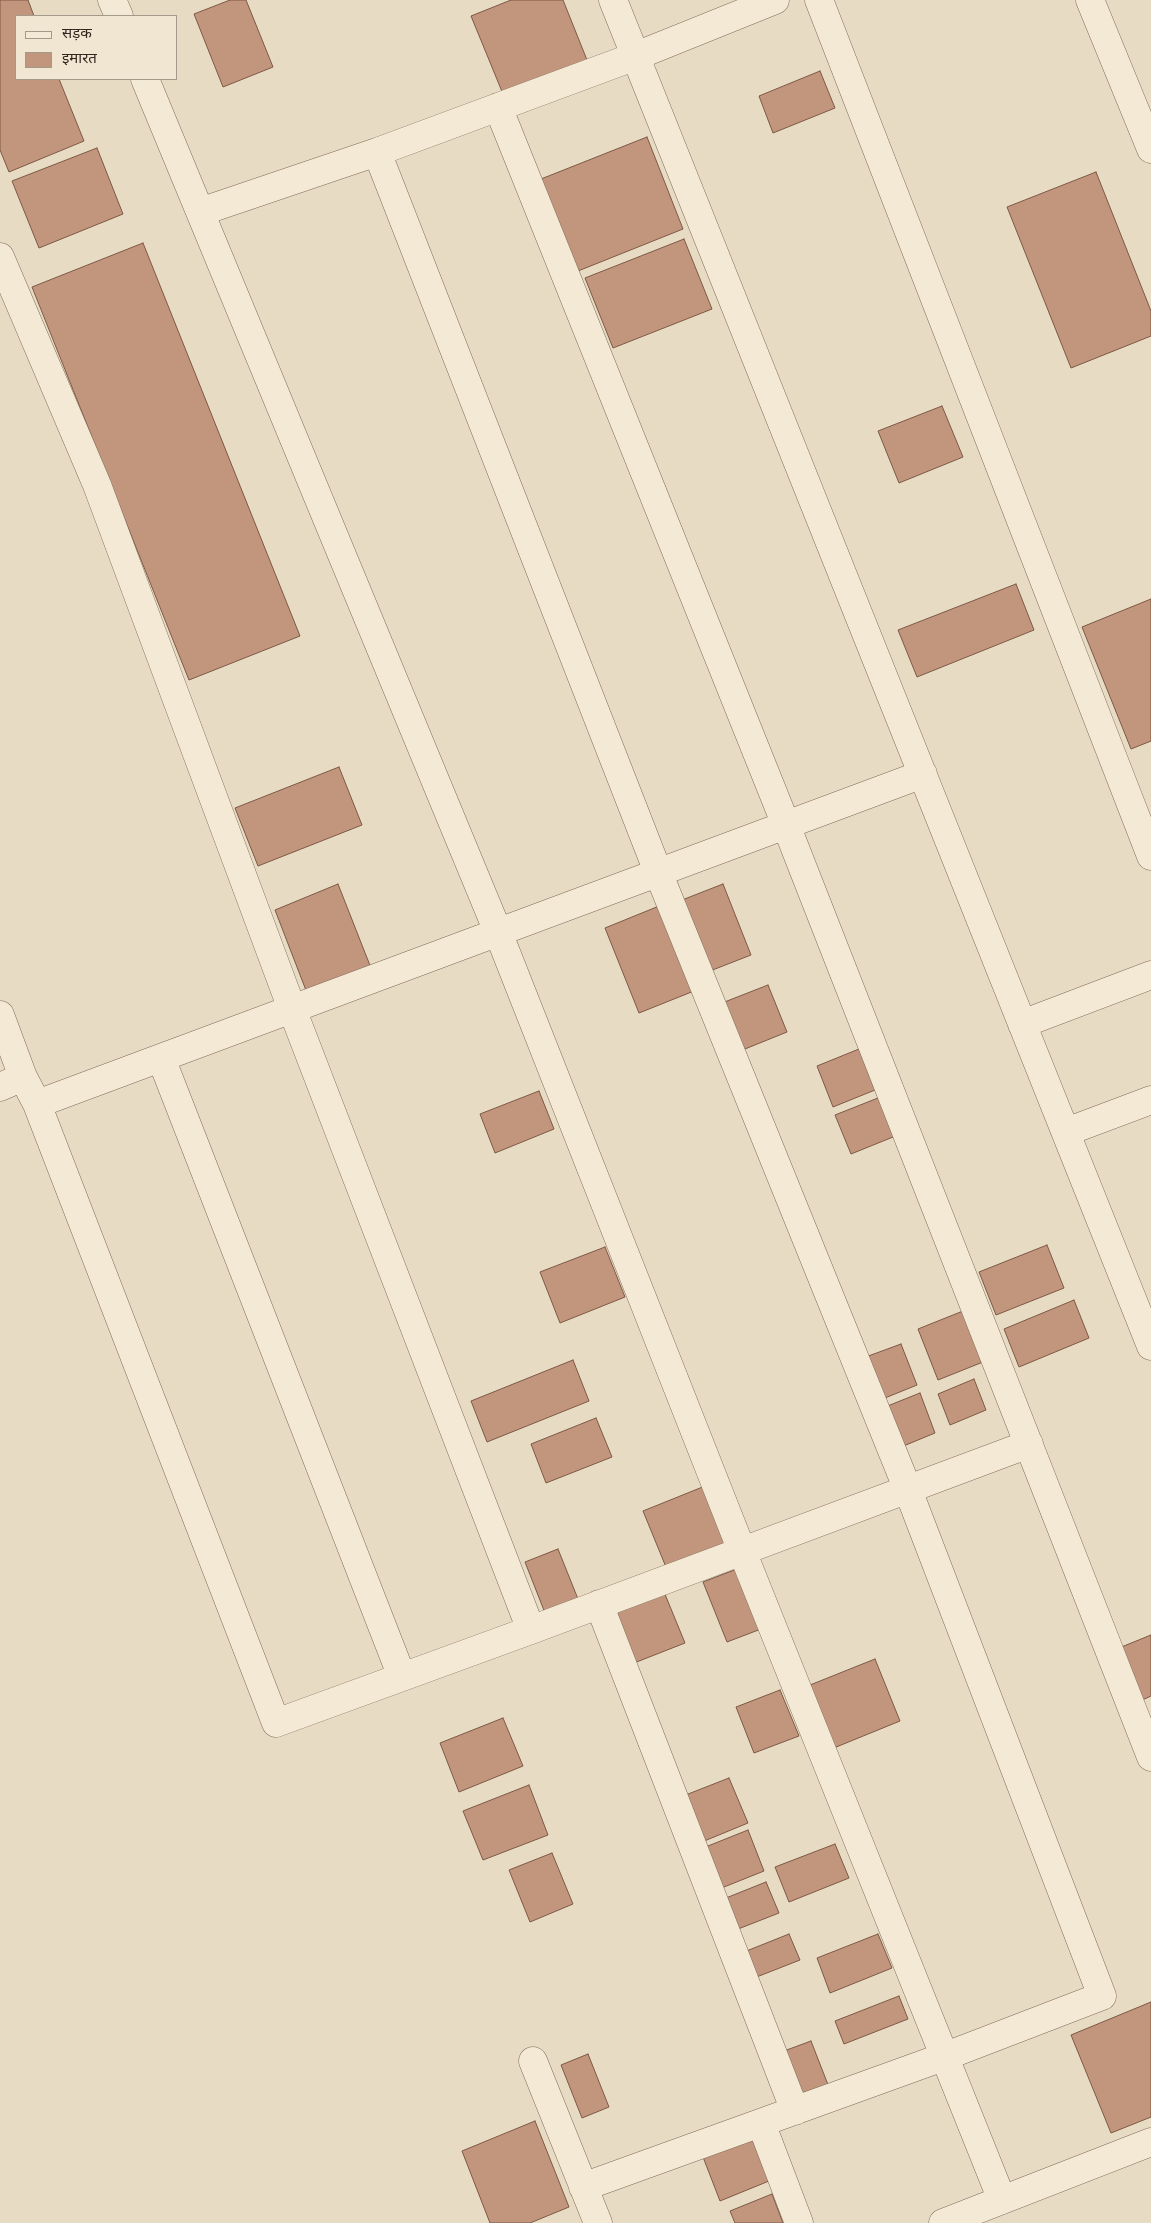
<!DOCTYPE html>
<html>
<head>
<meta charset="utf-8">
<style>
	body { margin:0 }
	#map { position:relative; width:1151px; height:2223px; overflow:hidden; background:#e8dbc3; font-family:"Crimson Pro","Noto Sans Devanagari",serif }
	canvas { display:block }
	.legend { position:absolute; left:15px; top:15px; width:162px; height:65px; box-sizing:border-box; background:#f0e6d2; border:1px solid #a49a8a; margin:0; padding:6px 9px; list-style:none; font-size:15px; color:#32271e }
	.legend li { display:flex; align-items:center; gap:10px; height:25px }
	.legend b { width:25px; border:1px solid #a49a8a }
</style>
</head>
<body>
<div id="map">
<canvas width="1151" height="2223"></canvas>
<ul class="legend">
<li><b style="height:6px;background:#f4e9d5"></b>सड़क</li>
<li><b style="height:14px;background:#c2967d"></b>इमारत</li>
</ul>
</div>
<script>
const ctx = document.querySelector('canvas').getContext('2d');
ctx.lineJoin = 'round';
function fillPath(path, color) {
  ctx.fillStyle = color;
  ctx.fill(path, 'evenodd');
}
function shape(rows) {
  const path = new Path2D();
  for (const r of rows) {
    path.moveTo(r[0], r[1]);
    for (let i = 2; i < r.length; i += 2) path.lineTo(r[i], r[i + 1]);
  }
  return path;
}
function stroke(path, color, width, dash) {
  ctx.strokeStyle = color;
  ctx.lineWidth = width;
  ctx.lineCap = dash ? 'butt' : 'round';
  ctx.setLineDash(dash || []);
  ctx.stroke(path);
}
const building = shape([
	[0,0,28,0,34,16,16,16,16,79,59,79,84,141,9,172,0,150,0,0],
	[230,0,246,0,273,67,223,87,194,14,230,0],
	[511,0,563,0,587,60,503,94,471,16,511,0],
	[820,71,835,108,773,133,759,96,820,71],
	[647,137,683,229,578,271,541,179,647,137],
	[97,148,123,214,39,248,12,181,97,148],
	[1096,172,1151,311,1151,336,1071,368,1007,207,1096,172],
	[684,239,712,309,613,348,585,278,684,239],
	[143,243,300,636,189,680,32,287,143,243],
	[942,406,963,457,899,483,878,431,942,406],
	[1016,584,1034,630,917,677,898,630,1016,584],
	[1151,599,1151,741,1131,749,1082,627,1151,599],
	[339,767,362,825,258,866,235,808,339,767],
	[338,884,371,968,307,993,275,910,338,884],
	[723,884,751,955,710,971,682,900,723,884],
	[664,904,699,989,639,1013,605,928,664,904],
	[768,985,787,1032,740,1051,722,1003,768,985],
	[859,1049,875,1090,833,1107,817,1066,859,1049],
	[539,1091,554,1129,495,1153,480,1114,539,1091],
	[883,1096,898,1135,851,1154,835,1115,883,1096],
	[1047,1245,1064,1288,996,1315,979,1272,1047,1245],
	[605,1247,625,1297,560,1323,540,1272,605,1247],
	[1074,1300,1089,1338,1019,1367,1004,1329,1074,1300],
	[973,1307,993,1358,938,1380,918,1329,973,1307],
	[901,1344,917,1385,880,1400,863,1358,901,1344],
	[573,1360,589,1401,487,1442,471,1401,573,1360],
	[974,1379,986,1410,950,1425,938,1394,974,1379],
	[920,1393,935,1433,901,1447,885,1407,920,1393],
	[596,1418,612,1457,546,1483,531,1444,596,1418],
	[705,1486,730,1547,668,1572,643,1511,705,1486],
	[558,1549,580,1604,547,1618,525,1562,558,1549],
	[737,1569,761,1629,727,1642,703,1582,737,1569],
	[662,1587,685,1643,634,1663,611,1608,662,1587],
	[1151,1635,1151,1696,1140,1701,1119,1648,1151,1635],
	[875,1659,900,1721,824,1752,800,1689,875,1659],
	[780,1690,799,1736,754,1753,736,1707,780,1690],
	[503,1718,523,1766,459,1792,440,1743,503,1718],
	[729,1778,748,1823,697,1844,678,1798,729,1778],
	[529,1785,548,1835,483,1860,463,1811,529,1785],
	[748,1830,764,1871,714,1891,698,1850,748,1830],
	[835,1844,849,1878,789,1902,775,1867,835,1844],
	[552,1853,573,1904,530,1922,509,1870,552,1853],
	[766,1882,779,1913,733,1931,721,1900,766,1882],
	[789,1934,800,1960,754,1978,744,1952,789,1934],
	[878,1934,892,1968,830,1993,817,1958,878,1934],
	[899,1996,908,2019,844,2044,835,2021,899,1996],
	[1151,2002,1151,2117,1111,2133,1071,2035,1151,2002],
	[811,2041,832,2095,806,2105,784,2051,811,2041],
	[588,2054,609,2107,582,2118,561,2065,588,2054],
	[535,2121,569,2207,530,2223,490,2223,462,2151,535,2121],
	[752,2138,769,2181,720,2201,703,2157,752,2138],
	[772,2194,783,2223,735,2223,730,2211,772,2194]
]);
fillPath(building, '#c2967d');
stroke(building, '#7c5845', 1);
const street = shape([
	[112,0,119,16],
	[613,0,1151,1346],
	[819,0,1151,856],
	[1090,0,1151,149],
	[145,79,498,932,742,1551,1002,2200],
	[498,107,786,825,1151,1757],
	[377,152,658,872,908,1490,1102,1996,946,2056,583,2187],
	[200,212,377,152,636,56,775,0],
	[0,257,97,485,292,1009,531,1630],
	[0,1015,23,1077,37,1104,276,1723,531,1630,1029,1444],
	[1022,1024,1151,975],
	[161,1058,402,1677],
	[0,1087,23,1077],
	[37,1104,923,774],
	[1066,1132,1151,1100],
	[599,1604,795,2111],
	[533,2061,598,2223],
	[761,2123,799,2223],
	[943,2223,1151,2142]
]);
stroke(street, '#806d5c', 29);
stroke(street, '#f4e9d5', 28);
</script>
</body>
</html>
